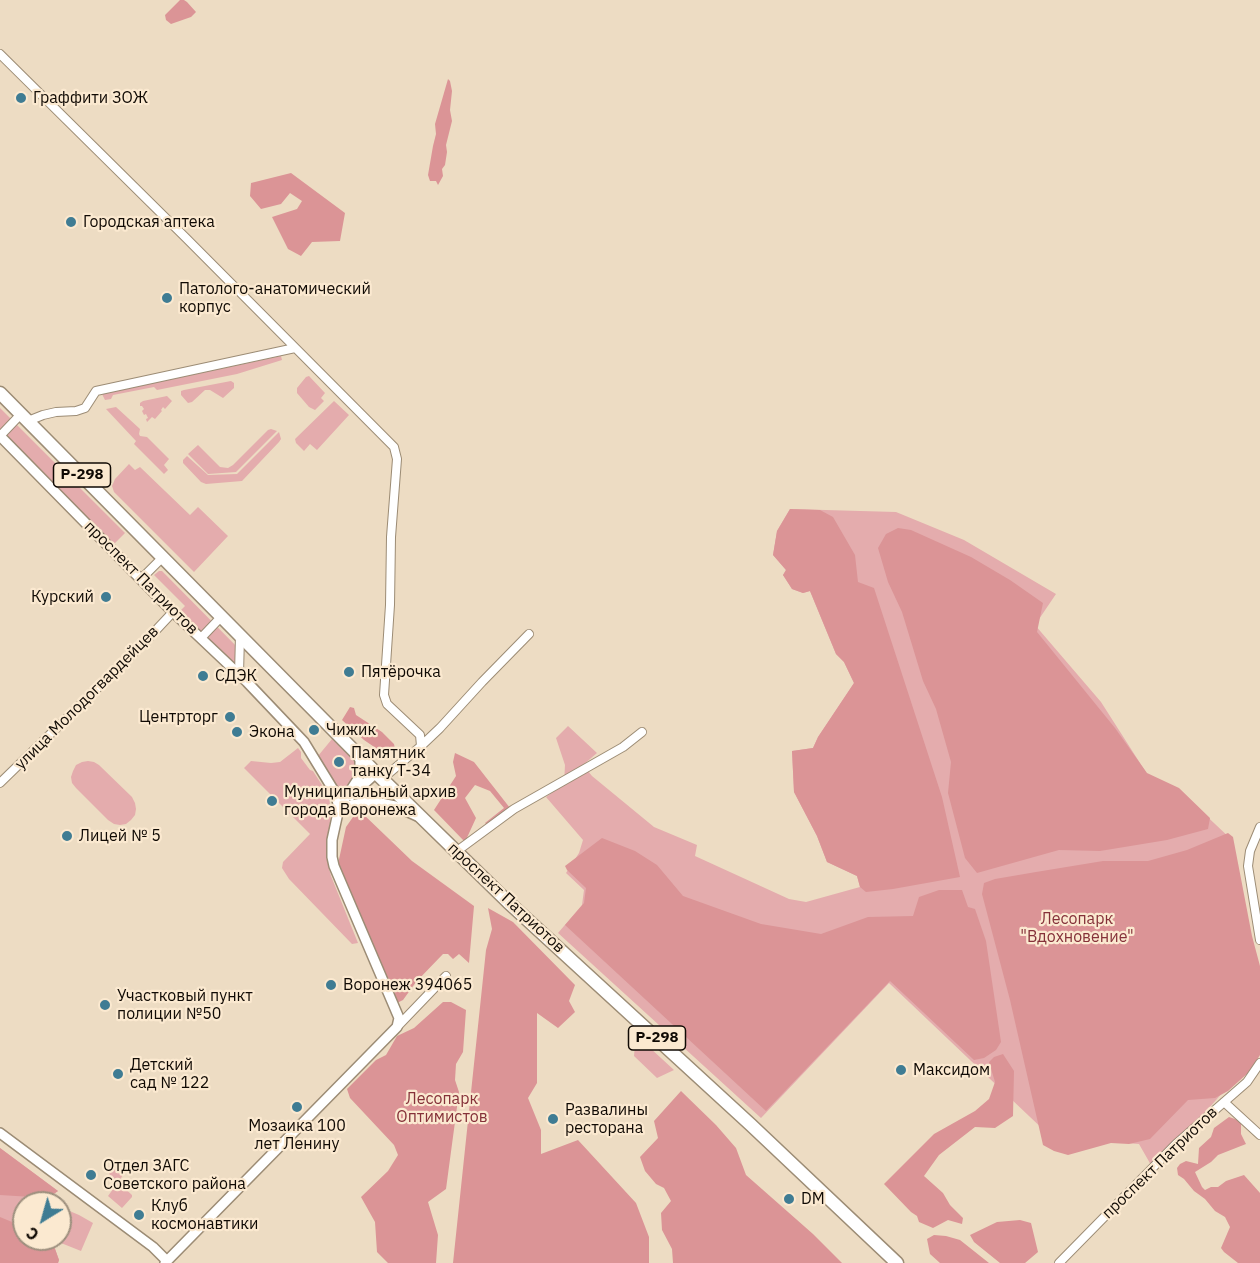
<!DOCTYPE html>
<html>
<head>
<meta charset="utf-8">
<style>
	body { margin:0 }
	#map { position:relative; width:1260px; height:1263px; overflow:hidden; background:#eddcc3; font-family:"IBM Plex Sans",sans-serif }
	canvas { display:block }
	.north { position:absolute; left:12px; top:1191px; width:60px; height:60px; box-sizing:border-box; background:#fbe9d0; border:2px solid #9d907e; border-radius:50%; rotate:217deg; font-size:16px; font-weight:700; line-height:24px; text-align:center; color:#100a04 }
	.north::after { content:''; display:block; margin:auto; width:21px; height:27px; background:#3f7c93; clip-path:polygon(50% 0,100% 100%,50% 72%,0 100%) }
</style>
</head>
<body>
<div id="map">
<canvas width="1260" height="1263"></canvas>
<div class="north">С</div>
</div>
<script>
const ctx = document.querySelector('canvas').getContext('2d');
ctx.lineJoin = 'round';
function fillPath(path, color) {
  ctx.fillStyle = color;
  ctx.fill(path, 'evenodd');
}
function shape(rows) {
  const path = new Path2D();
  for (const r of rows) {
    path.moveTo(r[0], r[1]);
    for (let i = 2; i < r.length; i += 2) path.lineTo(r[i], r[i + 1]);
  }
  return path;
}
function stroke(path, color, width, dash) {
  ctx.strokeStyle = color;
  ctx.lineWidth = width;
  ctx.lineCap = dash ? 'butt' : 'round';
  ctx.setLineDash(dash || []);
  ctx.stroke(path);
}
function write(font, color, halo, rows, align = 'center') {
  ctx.font = font + ' "IBM Plex Sans",sans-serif';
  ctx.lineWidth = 4.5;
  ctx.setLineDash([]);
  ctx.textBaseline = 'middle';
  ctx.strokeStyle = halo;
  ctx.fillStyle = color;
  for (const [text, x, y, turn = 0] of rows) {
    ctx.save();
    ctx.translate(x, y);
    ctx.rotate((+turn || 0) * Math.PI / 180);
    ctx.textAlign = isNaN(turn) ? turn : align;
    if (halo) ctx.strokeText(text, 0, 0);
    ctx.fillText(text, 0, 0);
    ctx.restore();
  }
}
fillPath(shape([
	[281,356,282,360,237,374,157,390,154,387,113,395,111,399,105,400,102,394],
	[309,376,325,393,321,398,324,401,315,410,309,407,297,393,297,388,306,377],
	[231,381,234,383,234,388,223,398,210,390,205,390,192,402,188,403,181,395,181,391,184,390],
	[167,396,172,401,165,409,163,407,161,410,162,411,155,419,152,417,147,422,146,419,148,418,146,414,144,415,142,411,144,409,142,406,140,406,140,403,143,401],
	[334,401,349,415,317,450,310,444,304,451,296,443,295,439],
	[116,407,140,429,139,434,140,436,147,437,169,459,164,465,168,470,164,474,134,444,136,441,106,409],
	[0,408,125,533,114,544,0,430],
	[271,429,277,431,236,472,208,474,188,454,198,445,220,467,228,468,233,465,268,430],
	[279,432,281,439,279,442,242,481,206,484,201,482,183,463,183,460,187,456,208,475,237,474],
	[129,464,135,470,140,467,190,515,198,507,228,536,194,572,114,492,112,486,115,479],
	[790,509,896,512,964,540,1056,594,1035,625,1101,702,1147,774,1178,789,1233,841,1252,1059,1195,1124,1151,1165,1139,1144,1110,1142,1069,1154,889,983,761,1118,558,933,582,905,584,890,566,873,579,853,583,840,546,797,564,784,565,765,556,738,568,726,597,753,583,765,592,776,654,827,697,845,695,856,789,899,806,902,860,887,857,876,827,862,817,836,794,792,792,751,813,748,818,737,854,683,844,662,836,654,810,591,803,593,792,589,783,575,786,570,773,555,777,531],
	[159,571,162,571,244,654,243,674,180,611,185,606,154,575],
	[332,739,354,761,358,773,352,784,343,788,334,786,318,756],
	[298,748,301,752,301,758,310,770,313,771,329,796,331,814,326,856,331,876,358,943,352,944,289,879,282,868,283,862,310,834,244,768,251,761,271,763,280,762],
	[88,761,94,762,99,765,132,797,135,803,136,809,135,815,131,820,126,824,120,825,114,824,108,820,76,788,72,783,71,777,73,771,76,765,82,762],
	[636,1035,674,1070,657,1078,634,1056],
	[0,1148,58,1191,49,1197,55,1200,54,1203,24,1203,24,1239,49,1239,54,1246,59,1260,58,1263,0,1263],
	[114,1161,125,1169,119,1183,132,1195,132,1197,122,1208,108,1196,116,1185,107,1178,110,1174,106,1171],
	[60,1207,79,1215,93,1223,81,1251,51,1239,60,1239]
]), '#e4acad');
fillPath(shape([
	[180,0,184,0,187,2,196,12,191,17,171,24,166,20,165,15],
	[448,79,450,81,452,91,450,110,452,121,446,145,447,152,445,165,442,169,443,176,438,185,436,181,430,181,428,175,433,146,436,134,435,124],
	[291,173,345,213,340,241,312,242,301,256,288,249,272,217,297,209,302,201,290,193,281,204,261,209,250,196,251,183],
	[790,509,820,510,833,517,855,555,858,582,874,588,942,797,960,877,893,889,866,892,860,887,857,876,827,862,817,836,794,792,792,751,813,748,818,737,854,683,844,662,836,654,810,591,803,593,792,589,783,575,786,570,773,555,777,531],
	[898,528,911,530,971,557,1010,580,1043,603,1037,632,1115,728,1147,773,1179,788,1210,818,1208,829,1167,840,1100,851,1059,850,977,873,965,858,948,793,951,762,936,709,923,681,902,612,888,582,878,548,886,534],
	[350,707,354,708,356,715,382,732,394,744,395,749,391,754,386,755,364,740,342,720],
	[455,753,474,762,510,808,488,826,485,823,504,808,490,791,475,785,465,798,476,818,465,842,434,810,456,776,453,762],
	[361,812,412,861,474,906,469,963,459,954,453,959,448,954,443,954,416,982,403,1000,395,1004,338,864,346,827,353,817],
	[1228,833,1233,837,1252,936,1260,966,1260,1055,1249,1072,1228,1091,1215,1098,1188,1100,1150,1139,1129,1144,1111,1143,1068,1155,1054,1151,1043,1145,1010,1000,982,894,984,883,995,879,1036,872,1103,861,1148,861,1187,850],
	[602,838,635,851,657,865,683,896,761,924,821,934,868,917,913,916,919,897,939,890,962,890,968,907,975,909,986,941,1001,1042,996,1050,984,1058,974,1060,890,981,766,1111,565,925,584,903,586,888,567,870,565,866],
	[488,908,513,922,575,985,569,1001,575,1012,558,1028,537,1013,537,1083,528,1098,541,1130,541,1154,578,1140,636,1203,649,1237,649,1263,453,1263,486,950,492,929],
	[443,1002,451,1002,466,1010,463,1052,456,1064,455,1080,459,1092,446,1189,428,1202,438,1235,436,1263,388,1263,377,1252,375,1222,361,1197,388,1171,398,1155,394,1145,350,1098,347,1089,376,1060,386,1055,397,1036,414,1028],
	[1003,1054,1014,1071,1013,1116,995,1128,975,1127,939,1155,924,1176,943,1193,950,1205,963,1218,962,1224,948,1220,933,1228,919,1222,917,1216,911,1212,884,1184,934,1134,975,1111,989,1099,995,1082,989,1062,994,1057],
	[681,1091,716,1125,736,1148,746,1175,813,1234,842,1263,673,1263,672,1249,662,1230,661,1213,671,1201,664,1188,656,1184,645,1171,640,1157,658,1138,654,1121],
	[1229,1117,1241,1121,1241,1134,1246,1144,1218,1155,1211,1162,1195,1172,1202,1187,1205,1190,1211,1187,1218,1187,1226,1181,1244,1175,1260,1193,1260,1263,1238,1263,1224,1252,1221,1248,1230,1227,1225,1217,1215,1211,1205,1199,1194,1191,1184,1179,1178,1175,1177,1168,1180,1164,1186,1161,1198,1164,1199,1148,1211,1137,1214,1128],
	[0,1148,58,1191,48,1198,0,1195],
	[0,1217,24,1227,24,1239,49,1239,54,1246,59,1260,58,1263,0,1263],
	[1020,1220,1031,1223,1038,1252,1025,1263,1000,1263,974,1242,970,1235,997,1222],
	[934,1235,946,1236,960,1240,989,1263,940,1263,930,1254,927,1239]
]), '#db9496');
const minor = shape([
	[0,54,186,238,394,447,397,459,391,537,390,605,384,695,387,704,420,735,421,746],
	[28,421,43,415,56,412,76,411,85,408,96,391,295,348],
	[0,436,21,414],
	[141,579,163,557],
	[201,638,222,616],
	[239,674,240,636],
	[376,773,388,774,421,746,440,728,482,682,529,634],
	[0,783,143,644,173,612],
	[1260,827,1250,851,1248,866,1260,940],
	[457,851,514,809,623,747,642,732],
	[397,1027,446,976],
	[1224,1102,1260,1135],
	[1059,1263,1176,1144,1247,1082,1260,1063]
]);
const tertiary = shape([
	[0,436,173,612,247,682,304,742,334,791,337,800,339,808,332,840,332,857,334,866,399,1018,397,1027,165,1263],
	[351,796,376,773],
	[339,808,366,802,376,802,395,806,417,816],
	[339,808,358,779,360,771,360,756],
	[0,1133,153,1247,167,1261]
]);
const trunk = shape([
	[0,393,376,773,508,902,751,1125,897,1263]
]);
stroke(minor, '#9c8c75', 10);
stroke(tertiary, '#9c8c75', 12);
stroke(trunk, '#9c8c75', 15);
stroke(minor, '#fff', 8);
stroke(tertiary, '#fff', 9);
stroke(trunk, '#fff', 12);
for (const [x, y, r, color] of [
	[21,98,6,"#3f7c93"],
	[71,222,6,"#3f7c93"],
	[167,298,6,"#3f7c93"],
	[106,597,6,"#3f7c93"],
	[349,672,6,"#3f7c93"],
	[203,676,6,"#3f7c93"],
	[230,717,6,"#3f7c93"],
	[314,730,6,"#3f7c93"],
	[237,732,6,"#3f7c93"],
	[339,762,6,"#3f7c93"],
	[272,801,6,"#3f7c93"],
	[67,836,6,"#3f7c93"],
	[331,985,6,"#3f7c93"],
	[105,1005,6,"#3f7c93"],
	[901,1070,6,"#3f7c93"],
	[118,1074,6,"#3f7c93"],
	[297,1107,6,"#3f7c93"],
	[553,1119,6,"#3f7c93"],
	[91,1175,6,"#3f7c93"],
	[789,1199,6,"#3f7c93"],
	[139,1215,6,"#3f7c93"]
]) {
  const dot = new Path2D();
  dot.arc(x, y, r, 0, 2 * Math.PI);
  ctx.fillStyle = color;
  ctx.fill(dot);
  stroke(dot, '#fbe9d0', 2);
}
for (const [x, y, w] of [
	[82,475,57],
	[657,1038,57]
]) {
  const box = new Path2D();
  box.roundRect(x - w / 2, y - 12, w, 24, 4.5);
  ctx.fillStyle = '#fbe9d0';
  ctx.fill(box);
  stroke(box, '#100a04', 1.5);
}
write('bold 15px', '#100a04', null, [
	["Р-298",82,475],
	["Р-298",657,1038]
]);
write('16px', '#100a04', '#fbe9d0', [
	["Граффити ЗОЖ",33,98],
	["Городская аптека",83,222],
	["Патолого-анатомический",179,289],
	["корпус",179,307],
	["Курский",94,597,"right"],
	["Пятёрочка",361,672],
	["СДЭК",215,676],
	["Центрторг",218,717,"right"],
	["Чижик",326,730],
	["Экона",249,732],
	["Памятник",351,753],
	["танку Т-34",351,771],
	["Муниципальный архив",284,792],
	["города Воронежа",284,810],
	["Лицей № 5",79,836],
	["Воронеж 394065",343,985],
	["Участковый пункт",117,996],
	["полиции №50",117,1014],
	["Детский",130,1065],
	["сад № 122",130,1083],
	["Максидом",913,1070],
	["Развалины",565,1110],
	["ресторана",565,1128],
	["Мозаика 100",297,1126,"center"],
	["лет Ленину",297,1144,"center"],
	["Отдел ЗАГС",103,1166],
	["Советского района",103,1184],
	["DM",801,1199],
	["Клуб",151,1206],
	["космонавтики",151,1224]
], 'left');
write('16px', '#100a04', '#fbe9d0', [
	["проспект Патриотов",141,578,45],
	["улица Молодогвардейцев",87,698,-45],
	["проспект Патриотов",506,898,43],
	["проспект Патриотов",1160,1163,-44]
]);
write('16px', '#853139', '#fbe9d0', [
	["Лесопарк",1077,919],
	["\"Вдохновение\"",1077,937],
	["Лесопарк",442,1099],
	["Оптимистов",442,1117]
]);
</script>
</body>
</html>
